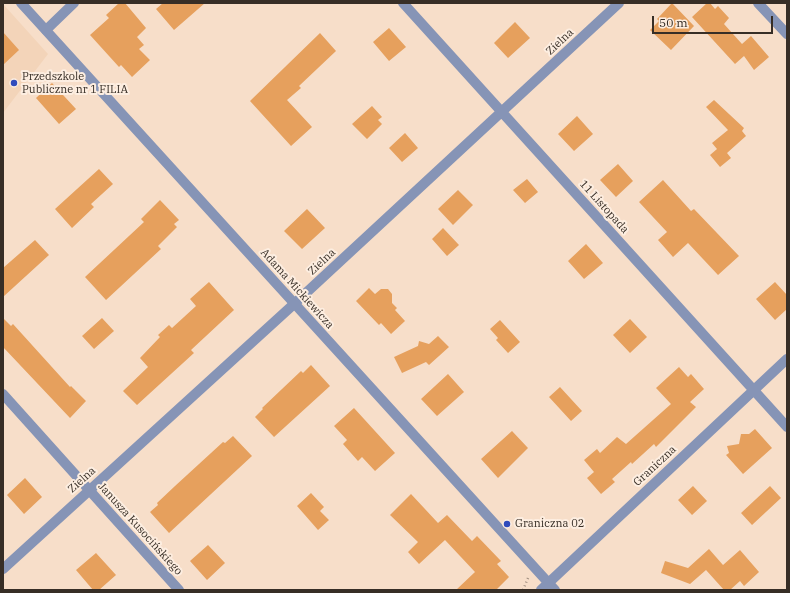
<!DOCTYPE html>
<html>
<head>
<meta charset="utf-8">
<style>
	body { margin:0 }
	#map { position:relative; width:790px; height:593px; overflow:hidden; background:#f7dec9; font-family:"IBM Plex Serif",serif }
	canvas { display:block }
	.frame { position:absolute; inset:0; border:4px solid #372e26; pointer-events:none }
	.scale { position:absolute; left:652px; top:16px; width:121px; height:18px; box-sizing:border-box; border:2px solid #372e26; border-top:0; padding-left:5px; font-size:12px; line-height:14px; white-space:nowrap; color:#372e26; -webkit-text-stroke:3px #fdeee1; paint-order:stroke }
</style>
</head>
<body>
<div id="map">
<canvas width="790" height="593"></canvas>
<div class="frame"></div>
<div class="scale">50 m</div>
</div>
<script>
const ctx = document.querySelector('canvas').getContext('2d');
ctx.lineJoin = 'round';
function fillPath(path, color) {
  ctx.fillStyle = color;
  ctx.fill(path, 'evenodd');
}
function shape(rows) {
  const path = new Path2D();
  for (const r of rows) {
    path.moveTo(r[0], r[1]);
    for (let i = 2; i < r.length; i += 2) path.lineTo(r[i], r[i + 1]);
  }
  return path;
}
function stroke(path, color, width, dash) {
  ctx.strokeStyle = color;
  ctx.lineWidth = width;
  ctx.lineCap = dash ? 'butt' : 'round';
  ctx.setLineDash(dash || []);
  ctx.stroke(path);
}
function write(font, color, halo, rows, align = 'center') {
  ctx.font = font + ' "IBM Plex Serif",serif';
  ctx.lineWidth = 4;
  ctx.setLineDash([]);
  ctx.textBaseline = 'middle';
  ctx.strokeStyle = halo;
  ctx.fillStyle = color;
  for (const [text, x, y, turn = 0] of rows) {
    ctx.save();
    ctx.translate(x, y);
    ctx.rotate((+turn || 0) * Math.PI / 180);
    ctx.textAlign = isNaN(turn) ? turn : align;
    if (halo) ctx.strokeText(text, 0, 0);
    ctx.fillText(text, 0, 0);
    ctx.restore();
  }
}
fillPath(shape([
	[3,4,48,54,3,113]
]), '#f3d4b9');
fillPath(shape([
	[119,3,125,3,146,28,137,37,144,45,139,49,150,60,132,77,121,65,119,67,90,35,109,18,106,15],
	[163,3,205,3,174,30,156,9],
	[672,3,694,26,671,50,650,30,659,21,657,19],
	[707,3,710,3,715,9,718,6,729,18,724,24,742,44,751,36,769,57,754,70,744,56,735,64,692,17],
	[515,22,530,38,508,58,494,43],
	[389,28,406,47,389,61,373,42],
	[3,32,19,50,3,65],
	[320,33,336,51,299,86,301,88,287,100,312,127,291,146,250,101],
	[52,83,76,109,59,124,36,98],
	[714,100,744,128,742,131,746,136,727,153,731,158,720,167,710,155,717,149,712,143,728,130,706,107],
	[372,106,382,117,378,120,382,124,367,139,352,124],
	[577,116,593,134,574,151,558,134],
	[405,133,418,148,402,162,389,148],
	[618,164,633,181,616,197,600,180],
	[99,169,113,184,91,204,94,207,72,228,55,209],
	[527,179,538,192,525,203,513,190],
	[663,180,691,211,694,209,739,256,718,275,688,243,673,257,658,240,667,232,639,202],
	[458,190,473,205,453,225,438,209],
	[160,200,179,220,174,224,177,227,158,246,161,249,106,300,85,277,144,222,141,219],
	[307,209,325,228,302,249,284,231],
	[443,228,459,245,447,256,432,239],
	[35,240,49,255,3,297,3,268],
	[586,244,603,263,584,279,568,261],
	[209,282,234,310,191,350,194,353,137,405,123,391,148,367,140,358,160,337,158,335,169,325,172,328,196,306,190,299],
	[775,282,787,295,787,309,775,320,756,299],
	[369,288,375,294,381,289,388,289,392,294,392,303,397,308,395,310,405,321,391,334,381,323,379,325,356,301],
	[3,318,11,326,13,324,70,387,71,386,86,401,70,418,3,347],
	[102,318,114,331,94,349,82,336],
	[630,319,647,337,630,353,613,335],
	[500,320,520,342,508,353,496,340,498,338,490,329],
	[438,336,449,347,429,365,426,362,402,373,394,357,418,346,419,341,429,344],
	[311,365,330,386,274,437,255,417,263,409,262,408,282,389,301,371,303,373],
	[679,367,688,377,691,374,704,389,690,402,696,407,656,447,654,444,632,464,631,462,612,479,615,482,601,494,587,478,594,472,584,460,597,449,600,453,617,437,626,444,671,404,656,388],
	[448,374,464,392,437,416,421,399],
	[560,387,582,411,571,421,549,397],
	[354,408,395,453,375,471,362,457,358,461,343,444,347,440,334,426],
	[755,429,772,448,743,474,726,455,729,453,727,446,739,444,741,434,749,434],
	[512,431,528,448,498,478,481,459],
	[233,436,252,456,169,533,150,512,158,505,157,503,175,486,223,442,225,443],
	[25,478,42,497,24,514,7,495],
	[693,486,707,501,692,515,678,500],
	[770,486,781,498,752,525,741,513],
	[311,493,324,507,320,511,329,520,318,530,297,506],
	[411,494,438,523,447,515,472,541,477,536,501,561,497,564,509,577,496,590,456,590,475,572,445,540,419,564,408,552,418,542,390,515],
	[208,545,225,563,207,580,190,561],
	[709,549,723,565,740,550,759,572,744,586,740,581,730,590,724,590,706,570,690,584,661,573,665,561,688,568],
	[96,553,116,575,99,590,93,590,76,570]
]), '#e6a05d');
stroke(shape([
	[523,590,528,578]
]), '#a18f80', 2.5, [1, 3]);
stroke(shape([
	[403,3,787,427],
	[758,3,787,34],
	[46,30,74,3],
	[3,394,179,590],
	[3,569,294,304,619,3],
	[541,590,787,359]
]), '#8694b6', 10);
stroke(shape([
	[21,3,555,590]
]), '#8694b6', 10);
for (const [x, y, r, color] of [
	[14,83,4,"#304bbc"],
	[507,524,4,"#304bbc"]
]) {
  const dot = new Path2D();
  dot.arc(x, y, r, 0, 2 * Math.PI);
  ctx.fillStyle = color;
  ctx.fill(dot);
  stroke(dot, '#fdeee1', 1.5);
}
write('11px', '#372e26', '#fdeee1', [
	["Zielna",560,42,-43],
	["11 Listopada",604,207,48],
	["Zielna",322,262,-43],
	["Adama Mickiewicza",297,289,48],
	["Graniczna",655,466,-43],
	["Zielna",82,480,-42],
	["Janusza Kusocińskiego",140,529,48]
]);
write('11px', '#372e26', '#fdeee1', [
	["Przedszkole",22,77],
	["Publiczne nr 1 FILIA",22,90],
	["Graniczna 02",515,524]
], 'left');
</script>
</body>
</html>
